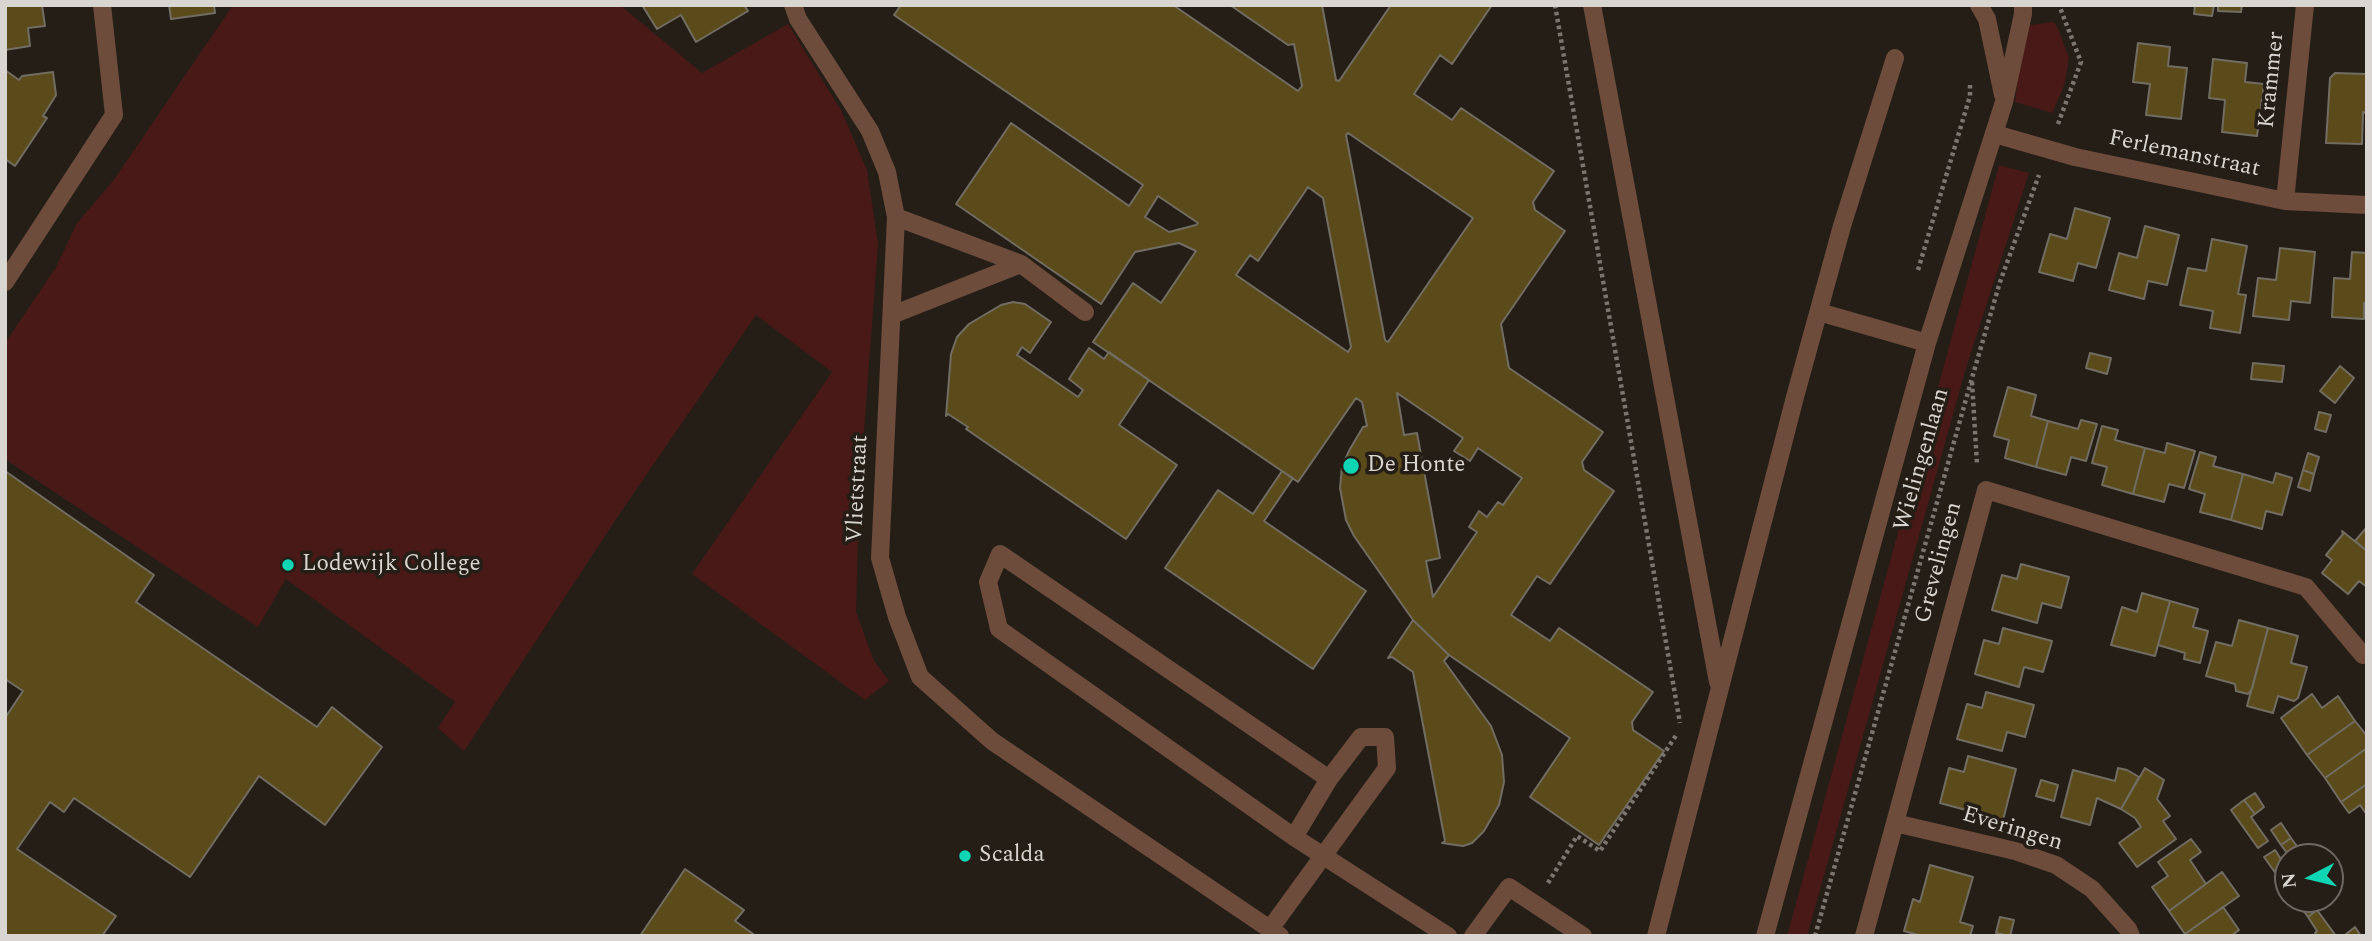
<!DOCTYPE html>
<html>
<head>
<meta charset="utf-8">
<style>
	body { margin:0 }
	#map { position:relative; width:2372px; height:941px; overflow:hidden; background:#251e17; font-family:Spectral,serif }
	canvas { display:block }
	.frame { position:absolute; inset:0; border:7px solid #d9d5d0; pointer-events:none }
	.north { position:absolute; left:2274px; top:843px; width:70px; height:70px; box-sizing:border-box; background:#251e17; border:2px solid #6d6761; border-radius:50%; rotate:263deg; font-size:19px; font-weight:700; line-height:28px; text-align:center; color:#d9d5d0 }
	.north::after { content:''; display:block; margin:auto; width:24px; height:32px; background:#0ed5b4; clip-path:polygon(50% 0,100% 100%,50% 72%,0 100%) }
</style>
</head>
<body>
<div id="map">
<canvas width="2372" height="941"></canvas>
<div class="frame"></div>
<div class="north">N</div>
</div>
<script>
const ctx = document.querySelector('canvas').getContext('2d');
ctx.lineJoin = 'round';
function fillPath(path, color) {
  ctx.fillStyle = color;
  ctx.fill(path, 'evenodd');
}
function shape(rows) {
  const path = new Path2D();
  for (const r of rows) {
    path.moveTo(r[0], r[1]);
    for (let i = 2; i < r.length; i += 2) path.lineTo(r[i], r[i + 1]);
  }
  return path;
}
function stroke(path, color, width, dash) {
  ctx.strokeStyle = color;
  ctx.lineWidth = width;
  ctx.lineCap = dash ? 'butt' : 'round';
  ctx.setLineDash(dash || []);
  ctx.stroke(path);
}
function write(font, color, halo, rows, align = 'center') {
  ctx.font = font + ' Spectral,serif';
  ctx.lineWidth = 7;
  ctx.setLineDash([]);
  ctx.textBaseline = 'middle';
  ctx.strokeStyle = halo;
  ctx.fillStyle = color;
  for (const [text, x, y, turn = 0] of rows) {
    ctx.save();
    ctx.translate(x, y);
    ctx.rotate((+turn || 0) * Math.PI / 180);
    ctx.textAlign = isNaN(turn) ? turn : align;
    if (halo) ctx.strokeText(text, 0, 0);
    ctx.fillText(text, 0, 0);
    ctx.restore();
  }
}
fillPath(shape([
	[233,5,620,5,702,73,788,24,841,110,867,170,878,244,859,498,856,612,874,661,889,681,865,700,692,574,832,372,756,315,614,522,464,751,438,728,455,702,286,579,258,627,5,459,5,343,56,267,77,223,113,181],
	[2054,22,2059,31,2069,58,2064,86,2052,113,2015,102,2019,67,2030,25],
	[1999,165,2029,173,1966,368,1807,936,1787,936]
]), '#481917');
const building = shape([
	[5,5,42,5,45,26,28,28,30,46,5,50,5,5],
	[169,5,214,5,215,13,171,19,169,5],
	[642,5,744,5,748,11,696,42,681,15,657,29,642,5],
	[901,5,1173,5,1298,91,1302,86,1294,44,1288,45,1230,5,1322,5,1336,80,1339,81,1391,5,1492,5,1452,64,1440,55,1414,94,1452,120,1461,108,1554,171,1533,202,1535,210,1565,231,1501,324,1509,368,1603,432,1582,462,1584,470,1614,491,1550,584,1537,576,1511,615,1550,641,1559,628,1653,692,1632,722,1633,730,1664,751,1599,845,1530,797,1570,738,1449,655,1413,620,1354,536,1346,520,1340,488,1342,466,1350,449,1363,427,1367,426,1362,402,1356,398,1298,482,1093,342,1133,283,1161,303,1196,251,1179,243,1135,252,1101,304,956,204,1011,123,1129,206,1143,185,894,15,901,5],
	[1348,133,1473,218,1388,342,1385,340,1346,135,1348,133],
	[1308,187,1323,198,1351,347,1348,352,1236,275,1250,255,1258,261,1308,187],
	[1158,196,1198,223,1196,225,1169,232,1145,217,1158,196],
	[1397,393,1463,438,1454,451,1470,461,1478,448,1522,478,1503,505,1498,502,1487,517,1479,511,1469,527,1477,532,1433,597,1426,561,1440,558,1417,433,1404,435,1397,393],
	[2195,5,2214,5,2212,16,2194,14,2195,5],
	[2218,5,2242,5,2241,12,2218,11,2218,5],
	[2138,43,2170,47,2168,66,2187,68,2181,119,2146,115,2150,84,2133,82,2138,43],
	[2213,59,2247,63,2245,82,2264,84,2257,136,2222,132,2225,100,2209,98,2213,59],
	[5,70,19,80,22,76,53,72,56,95,43,116,47,118,15,166,5,159,5,70],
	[2335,73,2367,74,2367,113,2363,112,2362,144,2326,143,2330,78,2335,73],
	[2075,208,2110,218,2096,268,2078,263,2073,281,2039,272,2050,234,2067,239,2075,208],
	[2145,226,2179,235,2167,285,2148,281,2144,299,2109,290,2119,253,2137,258,2145,226],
	[2212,239,2247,246,2238,294,2246,295,2240,333,2210,328,2213,311,2180,305,2188,268,2206,271,2212,239],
	[2280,248,2315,252,2310,303,2291,301,2289,320,2253,316,2258,278,2276,280,2280,248],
	[2352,252,2367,253,2367,303,2364,303,2364,319,2332,317,2334,278,2350,279,2352,252],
	[1013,302,1025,304,1051,322,1030,353,1022,347,1017,355,1078,397,1083,390,1069,379,1089,348,1104,359,1109,352,1149,380,1119,425,1177,465,1126,539,966,429,968,427,948,414,946,416,951,354,957,337,969,324,1001,305,1013,302],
	[2090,353,2111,358,2107,374,2086,368,2090,353],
	[2253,363,2284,366,2282,382,2251,379,2253,363],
	[2340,366,2354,378,2335,403,2320,391,2340,366],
	[2008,387,2036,395,2031,416,2048,421,2036,467,2005,458,2009,440,1994,436,2008,387],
	[2319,412,2331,415,2326,432,2315,429,2319,412],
	[2081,420,2097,424,2086,461,2071,457,2066,475,2036,467,2048,421,2078,429,2081,420],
	[2102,426,2118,430,2115,440,2145,448,2133,494,2102,485,2107,467,2092,463,2102,426],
	[2167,443,2195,451,2184,488,2169,484,2164,502,2133,494,2145,448,2165,453,2167,443],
	[2200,452,2216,457,2213,466,2243,474,2231,520,2200,512,2205,494,2189,489,2200,452],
	[2308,453,2319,457,2314,474,2303,470,2308,453],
	[2303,470,2314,474,2310,491,2298,487,2303,470],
	[5,471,154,575,136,602,317,727,332,707,382,747,325,825,259,776,190,877,74,798,64,812,50,802,17,849,116,916,102,936,5,936,5,718,23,691,5,679,5,471],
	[1282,471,1293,478,1264,521,1366,591,1313,669,1165,568,1218,490,1253,514,1282,471],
	[2276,473,2292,478,2282,515,2266,511,2262,529,2231,520,2243,474,2273,483,2276,473],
	[2367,527,2367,551,2355,541,2367,527],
	[2342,531,2367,551,2367,587,2359,581,2348,594,2322,573,2332,560,2326,555,2343,534,2342,531],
	[2021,564,2069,577,2061,608,2042,603,2037,623,1992,610,2002,575,2017,579,2021,564],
	[2142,593,2170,601,2155,656,2111,645,2122,607,2137,612,2142,593],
	[2170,601,2198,609,2193,627,2208,631,2200,663,2184,659,2185,653,2158,645,2170,601],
	[1413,620,1449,655,1444,661,1491,726,1502,755,1504,782,1499,805,1484,831,1472,843,1463,846,1442,843,1445,841,1413,672,1392,657,1388,658,1413,620],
	[2239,620,2268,628,2252,689,2248,694,2236,691,2235,684,2206,676,2216,642,2232,646,2239,620],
	[2003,628,2052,641,2043,672,2024,667,2019,687,1975,674,1984,640,1999,644,2003,628],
	[2268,628,2298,636,2291,663,2307,667,2298,698,2294,701,2278,696,2273,713,2247,706,2268,628],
	[1986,692,2034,705,2025,737,2007,732,2002,751,1957,739,1967,704,1982,708,1986,692],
	[2312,694,2322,708,2338,696,2355,721,2307,755,2281,718,2312,694],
	[2355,721,2367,736,2367,748,2325,778,2307,755,2355,721],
	[2367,748,2367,784,2341,802,2325,778,2367,748],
	[1968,756,2016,769,2003,820,1940,803,1949,768,1964,772,1968,756],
	[2118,768,2127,770,2139,777,2121,809,2097,798,2090,825,2061,817,2073,770,2115,781,2118,768],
	[2145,768,2164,780,2157,799,2170,816,2163,821,2176,839,2137,867,2119,843,2141,827,2135,818,2121,809,2145,768],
	[2041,780,2058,785,2054,801,2036,796,2041,780],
	[2367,784,2367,815,2360,805,2349,813,2341,802,2367,784],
	[2255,793,2264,807,2255,814,2244,800,2255,793],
	[2244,800,2255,814,2251,817,2268,841,2258,848,2231,810,2244,800],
	[2281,823,2291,838,2281,845,2271,830,2281,823],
	[2291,838,2301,852,2294,857,2290,857,2281,845,2291,838],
	[2191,839,2201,852,2190,860,2206,884,2169,911,2152,887,2168,876,2158,862,2191,839],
	[2275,850,2284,864,2274,871,2264,857,2275,850],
	[2284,864,2288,869,2288,883,2284,885,2274,871,2284,864],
	[1930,865,1973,877,1960,922,1973,926,1970,936,1922,936,1904,931,1913,899,1920,902,1930,865],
	[685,869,744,910,735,921,756,936,640,936,685,869],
	[2222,872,2239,896,2185,934,2169,911,2222,872],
	[2330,892,2335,899,2325,906,2320,899,2330,899,2330,892],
	[2303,899,2310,899,2317,910,2308,917,2298,903,2303,899],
	[2223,907,2239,930,2231,936,2187,936,2185,934,2223,907],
	[2317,910,2336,936,2317,936,2315,933,2317,931,2308,917,2317,910],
	[2000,917,2014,920,2010,936,1996,933,2000,917],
	[2355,927,2361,936,2346,936,2345,935,2355,927]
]);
fillPath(building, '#5b4a1a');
stroke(building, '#716d62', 2);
stroke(shape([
	[1555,5,1680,723],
	[2058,124,2081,62,2059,5],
	[1918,270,1970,96,1970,84],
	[1972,382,1977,464],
	[1548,883,1577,836,1600,851,1677,734],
	[1815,936,1972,378,2000,282,2039,175]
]), '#7b756f', 4.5, [3.5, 3.5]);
stroke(shape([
	[793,5,798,19,870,131,887,172,896,217,880,558,897,617,920,677,992,741,1280,936],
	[1592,5,1718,682],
	[1979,5,1987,19,2003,95],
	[1995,134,2075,157,2285,201,2367,205],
	[2285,201,2305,5],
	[1021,264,1085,312],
	[5,282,114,115,102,5],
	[1819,312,1927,343],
	[892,315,1021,264,896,217],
	[1329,779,1000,554,988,582,999,629,1294,837,1448,936],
	[1895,823,2015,851,2056,865,2092,889,2128,929,2131,936],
	[1270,929,1387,768,1385,737,1361,737,1329,779,1294,837],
	[1473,936,1509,887,1583,936],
	[1656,936,1795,397,1842,226,1895,58],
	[1765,936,1927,343,2004,102,2023,14,2023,5],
	[1864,936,1986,490,2306,587,2363,655]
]), '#6d4c3c', 18);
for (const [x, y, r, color] of [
	[1351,466,9,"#0ed5b4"],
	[288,565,7,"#0ed5b4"],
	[965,856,7,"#0ed5b4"]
]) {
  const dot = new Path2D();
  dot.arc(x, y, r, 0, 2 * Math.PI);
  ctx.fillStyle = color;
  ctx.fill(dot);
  stroke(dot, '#251e17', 2.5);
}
write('23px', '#d9d5d0', '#251e17', [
	["Krammer",2273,80,-84],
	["Ferlemanstraat",2184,155,12],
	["Wielingenlaan",1923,460,-74],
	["Vlietstraat",859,489,-87],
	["Grevelingen",1940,563,-75],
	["Everingen",2012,830,17]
]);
write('23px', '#d9d5d0', '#251e17', [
	["De Honte",1367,466],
	["Lodewijk College",302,565],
	["Scalda",979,856]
], 'left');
</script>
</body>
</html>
